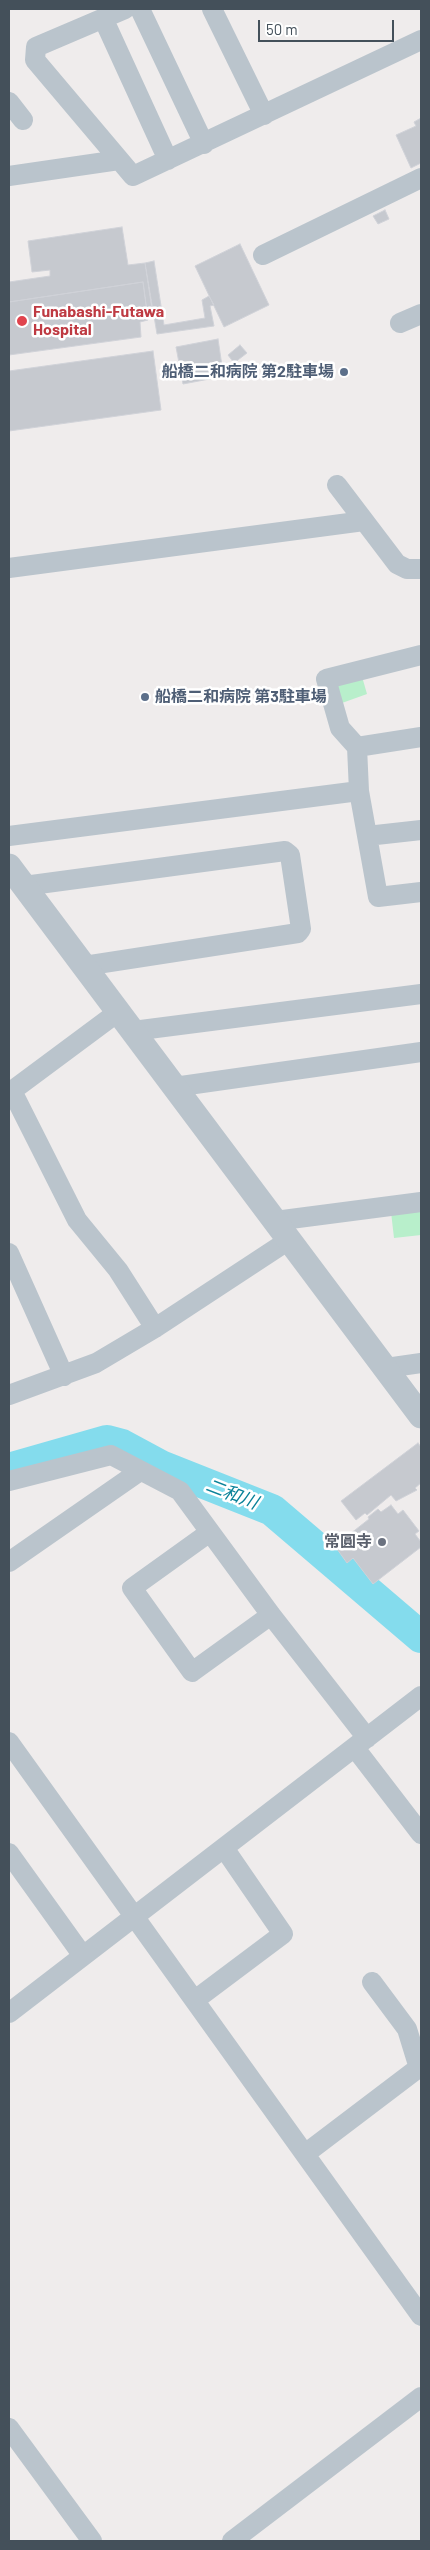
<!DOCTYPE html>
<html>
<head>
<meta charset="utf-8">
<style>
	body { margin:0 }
	#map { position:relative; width:430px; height:2550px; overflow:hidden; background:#efecec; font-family:Barlow,sans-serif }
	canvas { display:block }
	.frame { position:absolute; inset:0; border:10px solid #44505a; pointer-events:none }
	.scale { position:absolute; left:258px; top:20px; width:136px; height:22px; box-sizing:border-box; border:2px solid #44505a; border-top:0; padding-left:6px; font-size:15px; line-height:18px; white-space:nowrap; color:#44505a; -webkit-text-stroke:4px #fff; paint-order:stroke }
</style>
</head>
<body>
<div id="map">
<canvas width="430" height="2550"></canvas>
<div class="frame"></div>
<div class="scale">50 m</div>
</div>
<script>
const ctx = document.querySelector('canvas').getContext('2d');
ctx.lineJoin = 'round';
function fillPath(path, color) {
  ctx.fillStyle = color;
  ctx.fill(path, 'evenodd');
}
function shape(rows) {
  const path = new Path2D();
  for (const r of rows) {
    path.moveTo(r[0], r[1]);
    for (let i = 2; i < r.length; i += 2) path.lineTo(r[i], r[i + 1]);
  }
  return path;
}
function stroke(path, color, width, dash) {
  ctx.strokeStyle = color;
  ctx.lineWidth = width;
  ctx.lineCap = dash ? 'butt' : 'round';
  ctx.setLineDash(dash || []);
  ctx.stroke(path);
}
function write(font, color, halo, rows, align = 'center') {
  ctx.font = font + ' Barlow,"Noto Sans JP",sans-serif';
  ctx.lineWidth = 5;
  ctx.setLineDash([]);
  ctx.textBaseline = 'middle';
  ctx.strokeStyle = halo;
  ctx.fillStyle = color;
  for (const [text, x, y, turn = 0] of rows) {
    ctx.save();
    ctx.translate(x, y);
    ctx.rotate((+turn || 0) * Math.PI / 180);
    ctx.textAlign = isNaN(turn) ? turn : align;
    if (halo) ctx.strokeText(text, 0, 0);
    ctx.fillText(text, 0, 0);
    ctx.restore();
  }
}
fillPath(shape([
	[361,673,367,694,342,703,335,687],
	[421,1209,421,1235,394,1238,391,1212]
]), '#b8efcb');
stroke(shape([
	[9,1469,107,1441,122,1445,161,1466,272,1510,421,1637]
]), '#84dced', 32);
const building = shape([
	[421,118,421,163,411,168,396,135,416,126,414,122,421,118],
	[385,210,389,219,378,224,373,216,385,210],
	[122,227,128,265,145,263,152,310,147,311,143,282,9,302,9,282,50,276,50,270,32,272,28,241,122,227],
	[240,244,269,305,224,327,195,266,240,244],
	[154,261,164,325,205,318,202,300,209,296,214,305,210,306,214,326,157,334,145,263,154,261],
	[143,282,148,320,140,322,141,337,9,355,9,302,143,282],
	[218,339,222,366,218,366,220,377,183,384,176,347,218,339],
	[240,345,247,353,234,363,228,355,240,345],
	[153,351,161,410,9,431,9,371,153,351],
	[418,1443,421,1447,421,1483,415,1488,417,1490,396,1501,391,1495,367,1515,365,1513,356,1520,341,1501,418,1443],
	[391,1505,398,1514,403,1510,419,1531,415,1534,421,1542,421,1547,373,1584,353,1558,347,1563,337,1549,339,1548,336,1545,369,1519,368,1517,378,1509,381,1512,391,1505]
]);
fillPath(building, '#c6c9cf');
stroke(building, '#d0d2d8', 1);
stroke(shape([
	[125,9,36,47,35,60,133,176,421,40],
	[140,9,204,144],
	[212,9,264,115],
	[103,18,168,160],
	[9,102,23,120],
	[9,176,119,160],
	[263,255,421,178],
	[400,323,421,314],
	[337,485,397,564,407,569,421,569],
	[9,568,364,521],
	[357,747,421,737],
	[359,791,357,747,340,728,326,679,421,655],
	[9,836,359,791,378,897,421,892],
	[367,836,421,830],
	[24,886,285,851,290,855,301,929,298,933,84,966],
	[133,1031,421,994],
	[174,1087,421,1052],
	[12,1091,77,1220,118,1270,155,1328],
	[9,1093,118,1012],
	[275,1221,421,1202],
	[9,1253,64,1376],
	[386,1368,421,1363],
	[9,1395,96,1363,155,1328,289,1240],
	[9,1481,111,1455,180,1491,271,1615,367,1738],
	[210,1532,132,1588,192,1672,271,1615],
	[9,1562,140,1471],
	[9,1742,421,2316],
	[355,1748,421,1834],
	[9,1853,83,1956],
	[372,1982,407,2029,419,2068],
	[195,2000,283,1934,224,1848],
	[9,2013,421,1696],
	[305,2154,421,2066],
	[9,2428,92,2541],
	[232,2541,421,2397]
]), '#bac4cc', 20);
stroke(shape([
	[9,866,421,1416]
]), '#bac4cc', 25);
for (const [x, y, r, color] of [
	[22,321,6,"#e0444e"],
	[344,372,5,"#5c6f8a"],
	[145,697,5,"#5c6f8a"],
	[382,1542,5,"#6b7280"]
]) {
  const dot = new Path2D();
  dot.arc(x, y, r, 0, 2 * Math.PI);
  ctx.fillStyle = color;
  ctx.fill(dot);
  stroke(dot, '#fff', 2);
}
write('bold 16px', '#be3a42', '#fff', [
	["Funabashi-Futawa",33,312],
	["Hospital",33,330]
], 'left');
write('bold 16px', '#4e5e75', '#fff', [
	["船橋二和病院 第2駐車場",334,372],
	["船橋二和病院 第3駐車場",155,697,"left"]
], 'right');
write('bold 16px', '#5b616d', '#fff', [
	["常圓寺",372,1542]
], 'right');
write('italic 18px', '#0a8299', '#fff', [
	["二和川",232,1494,21]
]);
</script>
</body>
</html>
